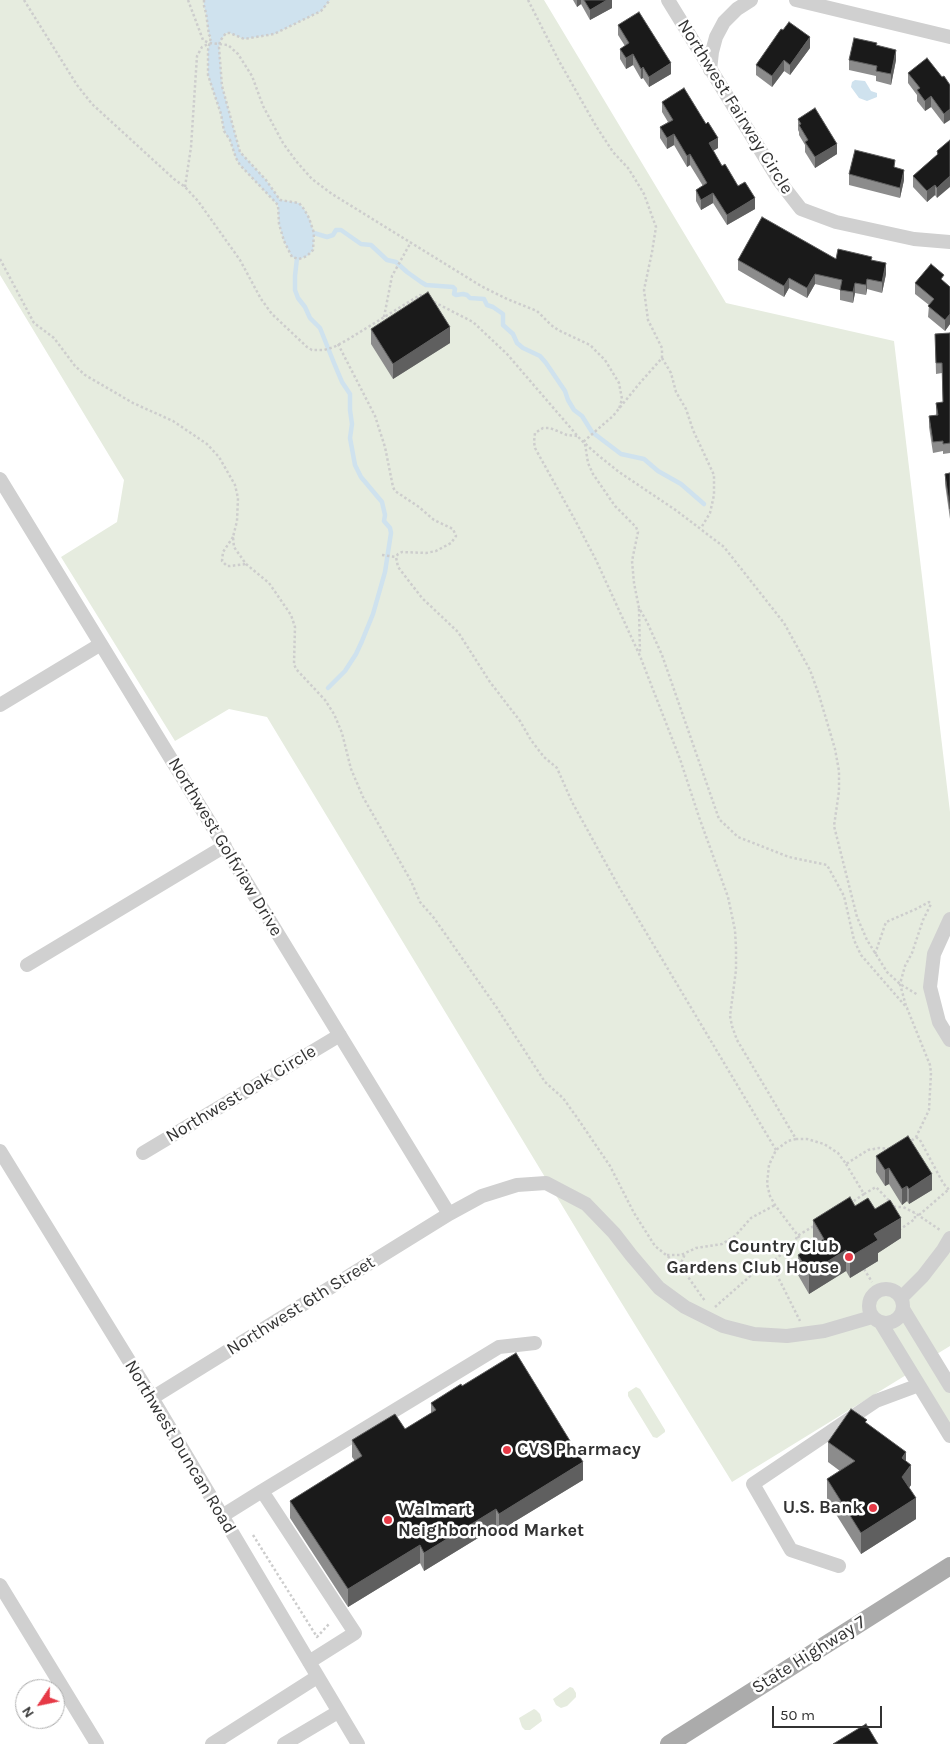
<!DOCTYPE html>
<html>
<head>
<meta charset="utf-8">
<style>
	body { margin:0 }
	#map { position:relative; width:950px; height:1744px; overflow:hidden; background:#fff; font-family:Karla,sans-serif }
	canvas { display:block }
	.north { position:absolute; left:15px; top:1679px; width:50px; height:50px; box-sizing:border-box; background:#fff; border:1px solid #adadad; border-radius:50%; rotate:236deg; font-size:14px; font-weight:700; line-height:20px; text-align:center; color:#333 }
	.north::after { content:''; display:block; margin:auto; width:18px; height:22px; background:#e63946; clip-path:polygon(50% 0,100% 100%,50% 72%,0 100%) }
	.scale { position:absolute; left:772px; top:1706px; width:110px; height:22px; box-sizing:border-box; border:2px solid #333; border-top:0; padding-left:6px; font-size:15px; line-height:18px; white-space:nowrap; color:#333; -webkit-text-stroke:4px #fff; paint-order:stroke }
</style>
</head>
<body>
<div id="map">
<canvas width="950" height="1744"></canvas>
<div class="north">N</div>
<div class="scale">50 m</div>
</div>
<script>
const ctx = document.querySelector('canvas').getContext('2d');
ctx.lineJoin = 'round';
function fillPath(path, color) {
  ctx.fillStyle = color;
  ctx.fill(path, 'evenodd');
}
function shape(rows) {
  const path = new Path2D();
  for (const r of rows) {
    if (r.length === 3) {
      path.moveTo(r[0] + r[2], r[1]);
      path.arc(r[0], r[1], r[2], 0, 2 * Math.PI);
      continue;
    }
    path.moveTo(r[0], r[1]);
    for (let i = 2; i < r.length; i += 2) path.lineTo(r[i], r[i + 1]);
  }
  return path;
}
function stroke(path, color, width, dash) {
  ctx.strokeStyle = color;
  ctx.lineWidth = width;
  ctx.lineCap = dash ? 'butt' : 'round';
  ctx.setLineDash(dash || []);
  ctx.stroke(path);
}
function write(font, color, halo, rows, align = 'center') {
  ctx.font = font + ' Karla,sans-serif';
  ctx.lineWidth = 5;
  ctx.setLineDash([]);
  ctx.textBaseline = 'middle';
  ctx.strokeStyle = halo;
  ctx.fillStyle = color;
  for (const [text, x, y, turn = 0] of rows) {
    ctx.save();
    ctx.translate(x, y);
    ctx.rotate((+turn || 0) * Math.PI / 180);
    ctx.textAlign = isNaN(turn) ? turn : align;
    if (halo) ctx.strokeText(text, 0, 0);
    ctx.fillText(text, 0, 0);
    ctx.restore();
  }
}
fillPath(shape([
	[0,0,544,0,726,303,894,341,950,812,950,919,930,987,950,1040,950,1346,932,1357,950,1383,950,1433,911,1372,732,1482,595,1260,267,717,229,709,175,741,61,557,117,522,124,480,0,275],
	[636,1387,640,1389,665,1430,665,1432,657,1438,653,1437,628,1396,628,1392],
	[570,1687,573,1688,576,1693,576,1697,567,1706,561,1708,556,1705,553,1699],
	[534,1709,536,1710,540,1714,542,1721,530,1730,525,1730,522,1727,519,1718]
]), '#e6ecdf');
fillPath(shape([
	[204,0,330,0,321,11,274,34,244,39,230,33,226,33,220,41,219,47,222,86,240,152,266,180,280,200,299,203,304,209,309,218,314,233,313,250,307,256,299,259,292,257,284,241,279,224,278,205,240,165,236,158,230,140,224,131,221,114,208,75,208,50,211,37,209,35,206,13,204,6],
	[855,80,865,81,871,91,877,93,877,97,867,101,859,98,851,87,852,82]
]), '#cfe2ee');
stroke(shape([
	[314,233,327,237,333,235,336,230,341,230,361,244,371,245,387,260,396,262,407,272,421,282,426,285,453,287,455,289,454,294,456,295,463,294,467,295,470,298,484,299,487,305,493,307,503,314,503,325,513,334,517,343,523,348,540,356,546,363,565,391,568,400,574,410,582,416,592,432,621,454,644,459,658,471,681,484,704,504],
	[297,258,295,276,295,290,298,298,305,307,310,318,320,328,334,363,342,382,350,394,350,410,352,424,350,438,355,465,361,477,382,502,385,515,384,521,390,528,391,533,385,572,373,614,362,641,356,654,345,671,328,688]
]), '#cfe2ee', 4.5);
stroke(shape([
	[24,0,77,85,92,104,174,179,185,187,198,201,240,260,261,299,272,314,307,347,312,350,324,350,334,347,347,340,420,295,424,297],
	[188,0,203,40,209,43,228,45,238,54,252,76,263,106,283,143,296,161,312,179,332,194,481,286,507,299,537,311,551,325,558,330,590,345,605,360,619,383,622,399,619,409],
	[204,0,204,6,206,13,209,35,211,37,208,50,208,75,221,114,224,131,230,140,236,158,240,165,278,205,279,224,284,241,292,257,299,259,307,256,313,250,314,233,309,218,304,209,299,203,280,200,266,180,240,152,222,86,219,47,220,41,226,33,230,33,244,39,274,34,321,11,330,0],
	[528,0,559,61,596,126,613,152,628,168,635,179,644,194,656,227,652,252,644,290,648,320,662,348,662,358,639,384,613,416,583,442],
	[185,187,191,147,197,56,202,47,208,44],
	[0,259,34,323,54,338,75,366,85,375,133,403,173,421,207,444,219,457,235,485,238,498,237,521,233,537,234,547,246,564,269,583,291,615,295,627,294,664,296,669,325,700,334,714,342,733,351,769,363,797,411,881,420,902,434,918,497,1008,545,1082,563,1098,578,1119,610,1166,634,1213,655,1246,681,1267,705,1301],
	[434,302,473,322,507,354,581,440,599,456,619,472,677,511,724,547,784,623,810,670,819,695,835,749,839,771,839,791,834,826,857,917,867,940,887,972,900,984,918,995],
	[384,317,392,276,411,242],
	[338,344,375,416,385,447,393,487,395,491,419,507,434,520,453,529,456,536,451,543,436,551,426,553,402,552,398,554,396,557,398,567,422,598,458,632,490,682,520,721,531,740,544,757,557,768,572,802,619,887,776,1150],
	[662,358,671,373,676,392,686,409,693,430,714,475,714,495,710,513,701,528],
	[577,436,567,435,550,428,543,428,535,433,534,442,535,448,575,520,596,560,640,656,680,759,699,817,728,897,735,930,736,948,736,970,730,1016,732,1026,737,1040,796,1139,807,1139,824,1144,838,1153,846,1164,868,1150,879,1148,891,1149],
	[585,444,588,463,593,474,615,506,636,527,638,532,632,561,634,583,639,608,647,622,662,655,719,819,738,837,789,857,827,865,844,896,854,940,861,955,907,1008,930,1065,931,1073,929,1110,916,1137,910,1142],
	[233,537,223,552,222,561,227,566,230,566,246,564],
	[382,555,396,557],
	[639,609,640,654],
	[875,954,886,922,916,909,929,902,931,904,923,920,912,953,905,966,900,984,906,1006],
	[916,1137,920,1140,943,1183,950,1191],
	[796,1139,788,1141,776,1150,769,1165,767,1184,770,1196,775,1205,805,1245,800,1255],
	[846,1164,864,1194,851,1203],
	[864,1194,876,1187,895,1207,903,1207,915,1213,940,1230],
	[919,1215,948,1190],
	[899,1230,915,1219,915,1213],
	[667,1255,681,1255,696,1248,722,1244,735,1236,751,1218,775,1205],
	[771,1263,795,1243,797,1236,814,1226],
	[681,1267,681,1263,685,1254],
	[864,1269,872,1282],
	[715,1307,764,1264,771,1263,800,1321],
	[253,1535,317,1637,329,1624]
]), '#cdcdcd', 2.5, [2.5, 2.5]);
stroke(shape([
	[668,0,780,182,801,209,836,222,914,239,950,242],
	[796,0,950,37],
	[710,70,712,52,716,37,724,22,737,9,751,0],
	[0,479,449,1214],
	[0,705,101,644],
	[950,919,934,954,930,987,939,1022,950,1040],
	[27,965,225,846],
	[0,1151,152,1398,358,1744],
	[143,1153,340,1035],
	[886,1306,17],
	[901,1298,923,1276,943,1250,950,1238],
	[903,1309,950,1386],
	[881,1323,950,1436],
	[152,1398,449,1214,482,1196,517,1185,546,1183,586,1204,614,1233,631,1255,659,1288,685,1307,723,1326,754,1334,787,1336,824,1331,872,1317],
	[262,1491,499,1347,535,1343],
	[222,1516,262,1491,355,1633,309,1662],
	[839,1566,791,1550,753,1484,876,1401,919,1385],
	[0,1585,97,1744],
	[212,1744,317,1677],
	[284,1744,338,1712]
]), '#d0d0d0', 14);
stroke(shape([
	[669,1744,950,1566]
]), '#ababab', 18);
fillPath(shape([
	[573,0,612,0,612,8,590,20,581,4,577,7],
	[618,25,671,74,649,87,643,78,641,79,633,65,626,69,620,59,620,49,625,46,618,35],
	[877,46,896,60,891,85,876,81,876,76,849,70,849,60],
	[810,48,790,75,784,71,772,87,756,75,756,65],
	[908,73,942,77,950,85,944,124,931,107,925,111,917,101,917,95,908,83],
	[662,102,718,148,713,151,722,166,738,186,755,209,727,225,713,203,701,210,696,201,696,190,703,186,690,165,687,167,674,145,667,149,660,138,660,127,668,122,662,112],
	[798,119,837,154,815,168,805,152,805,145,799,135,799,132,798,130],
	[950,140,937,198,935,195,927,202,913,187,913,176,937,155,937,151],
	[895,167,904,180,900,198,849,185,849,174],
	[836,259,872,260,886,274,882,293,867,289,866,295,855,293,853,303,840,300,840,290,815,284,807,298,789,288,784,297,738,270,738,260],
	[944,282,950,287,950,324,945,331,928,317,929,305,915,294,915,283],
	[371,329,450,343,393,379,371,344],
	[950,333,950,453,943,454,943,451,933,453,929,427,929,416,936,415,936,403,943,402,942,373,936,374,935,334],
	[950,473,950,519,945,484,945,474],
	[876,1156,932,1190,909,1204,907,1201,902,1205,889,1184,885,1186,876,1172],
	[855,1206,875,1209,901,1238,878,1253,878,1261,850,1278,846,1271,809,1294,798,1275,798,1255,815,1244,813,1241,813,1220],
	[462,1386,583,1480,499,1531,496,1527,424,1571,420,1563,348,1607,290,1518,290,1501,355,1461,352,1457,352,1440,405,1429,431,1413,431,1403],
	[867,1424,906,1461,911,1485,909,1488,916,1519,861,1554,827,1500,827,1479,840,1471,828,1462,828,1442]
]), '#8c8c8c');
fillPath(shape([
	[577,0,581,0,581,4,577,7],
	[607,0,612,0,612,8,590,20,590,10],
	[810,37,810,48,790,75,790,65],
	[896,50,896,60,891,85,891,74],
	[633,54,633,65,626,69,626,58],
	[784,60,784,71,772,87,772,76],
	[671,63,671,74,649,87,649,77],
	[643,67,643,78,641,79,641,69],
	[931,96,931,107,925,111,925,101],
	[950,109,950,120,944,124,944,114],
	[674,134,674,145,667,149,667,138],
	[718,138,718,148,709,153,709,143],
	[837,144,837,154,815,168,815,157],
	[690,154,690,165,687,167,687,156],
	[904,170,904,180,900,198,900,188],
	[950,176,950,187,937,198,937,188],
	[935,185,935,195,927,202,927,191],
	[713,193,713,203,701,210,701,200],
	[755,198,755,209,727,225,727,215],
	[886,263,886,274,882,293,882,282],
	[815,274,815,284,807,298,807,288],
	[789,278,789,288,784,297,784,286],
	[867,279,867,289,866,295,866,285],
	[855,283,855,293,853,303,853,292],
	[950,314,950,324,945,331,945,320],
	[450,327,450,343,393,379,393,364],
	[889,1168,889,1184,885,1186,885,1170],
	[932,1174,932,1190,909,1204,909,1189],
	[907,1186,907,1201,902,1205,902,1189],
	[901,1218,901,1238,878,1253,878,1261,850,1278,850,1257,874,1234],
	[846,1250,846,1271,809,1294,809,1273],
	[906,1452,906,1472,911,1465,911,1485,902,1497,902,1458],
	[583,1462,583,1480,499,1531,499,1514],
	[916,1498,916,1519,861,1554,861,1533],
	[496,1509,496,1527,424,1571,424,1553],
	[420,1545,420,1563,348,1607,348,1589]
]), '#5f5f5f');
const building = shape([
	[584,0,607,0,590,10,584,0],
	[639,12,671,63,649,77,643,67,641,69,633,54,626,58,620,49,629,43,618,25,639,12],
	[789,22,810,37,790,65,784,60,772,76,756,65,781,29,783,30,789,22],
	[854,38,877,43,876,45,896,50,891,74,876,71,877,66,849,60,854,38],
	[927,58,942,77,944,76,950,85,950,109,944,114,931,96,925,101,917,90,920,88,908,73,927,58],
	[684,88,706,124,708,122,718,138,709,143,722,166,725,164,738,186,745,182,755,198,727,215,713,193,701,200,696,190,707,183,690,154,687,156,674,134,667,138,660,127,673,120,662,102,684,88],
	[815,108,837,144,815,157,805,142,808,140,799,125,801,124,798,119,815,108],
	[950,140,950,176,937,188,935,185,927,191,913,176,938,154,937,151,950,140],
	[855,150,895,160,894,167,904,170,900,188,849,174,855,150],
	[762,217,836,259,838,249,872,257,871,260,886,263,882,282,867,279,866,285,855,283,853,292,840,290,842,280,815,274,807,288,789,278,784,286,738,260,762,217],
	[931,264,944,275,941,279,950,287,950,314,945,320,928,306,934,299,915,283,931,264],
	[428,292,450,327,393,364,371,329,428,292],
	[950,333,950,443,943,444,943,441,933,442,929,416,938,415,936,403,943,402,942,363,936,363,935,334,950,333],
	[950,473,950,509,945,474,950,473],
	[908,1136,932,1174,909,1189,907,1186,902,1189,889,1168,885,1170,876,1156,908,1136],
	[850,1197,855,1206,868,1198,875,1209,890,1200,901,1218,874,1234,878,1240,850,1257,846,1250,809,1273,798,1255,824,1239,813,1220,850,1197],
	[516,1353,583,1462,499,1514,496,1509,424,1553,420,1545,348,1589,290,1501,362,1456,352,1440,395,1414,405,1429,436,1410,431,1403,461,1384,462,1386,516,1353],
	[851,1409,867,1420,865,1422,906,1452,902,1458,911,1465,902,1477,916,1498,861,1533,827,1479,855,1461,828,1442,851,1409],
	[866,1724,878,1744,833,1744,866,1724]
]);
fillPath(building, '#1a1a1a');
stroke(building, '#5f5f5f', 1);
for (const [x, y, r, color] of [
	[849,1257,5,"#e63946"],
	[507,1450,5,"#e63946"],
	[873,1508,5,"#e63946"],
	[388,1520,5,"#e63946"]
]) {
  const dot = new Path2D();
  dot.arc(x, y, r, 0, 2 * Math.PI);
  ctx.fillStyle = color;
  ctx.fill(dot);
  stroke(dot, '#fff', 2);
}
write('18px', '#333', '#fff', [
	["Northwest Fairway Circle",735,107,58],
	["Northwest Golfview Drive",225,847,59],
	["Northwest Oak Circle",241,1094,-31],
	["Northwest 6th Street",301,1306,-32],
	["Northwest Duncan Road",180,1447,59],
	["State Highway 7",809,1655,-32]
]);
write('bold 18px', '#333', '#fff', [
	["Country Club",839,1247],
	["Gardens Club House",839,1268],
	["CVS Pharmacy",517,1450,"left"],
	["U.S. Bank",863,1508],
	["Walmart",398,1510,"left"],
	["Neighborhood Market",398,1531,"left"]
], 'right');
</script>
</body>
</html>
